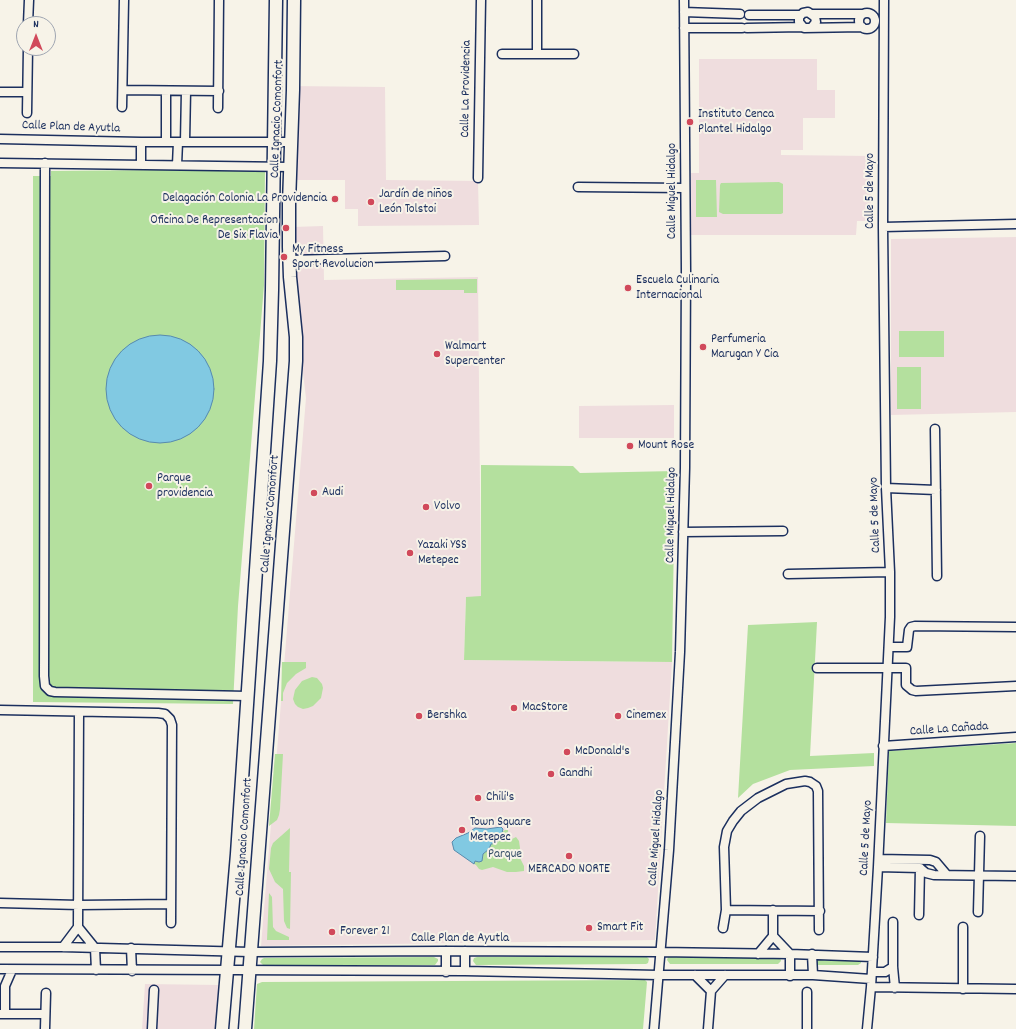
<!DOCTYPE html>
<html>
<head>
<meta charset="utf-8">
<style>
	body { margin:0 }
	#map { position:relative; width:1016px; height:1029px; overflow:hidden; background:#f7f3e8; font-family:Dekko,sans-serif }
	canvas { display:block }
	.north { position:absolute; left:16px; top:16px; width:40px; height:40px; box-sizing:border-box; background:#f7f3e8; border:1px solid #9fa5b1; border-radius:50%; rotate:0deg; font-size:11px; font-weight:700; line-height:16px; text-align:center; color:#1b2f5e }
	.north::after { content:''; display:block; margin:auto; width:14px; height:18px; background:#d1495b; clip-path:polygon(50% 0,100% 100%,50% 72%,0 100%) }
</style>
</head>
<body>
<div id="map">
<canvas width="1016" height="1029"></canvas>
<div class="north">N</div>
</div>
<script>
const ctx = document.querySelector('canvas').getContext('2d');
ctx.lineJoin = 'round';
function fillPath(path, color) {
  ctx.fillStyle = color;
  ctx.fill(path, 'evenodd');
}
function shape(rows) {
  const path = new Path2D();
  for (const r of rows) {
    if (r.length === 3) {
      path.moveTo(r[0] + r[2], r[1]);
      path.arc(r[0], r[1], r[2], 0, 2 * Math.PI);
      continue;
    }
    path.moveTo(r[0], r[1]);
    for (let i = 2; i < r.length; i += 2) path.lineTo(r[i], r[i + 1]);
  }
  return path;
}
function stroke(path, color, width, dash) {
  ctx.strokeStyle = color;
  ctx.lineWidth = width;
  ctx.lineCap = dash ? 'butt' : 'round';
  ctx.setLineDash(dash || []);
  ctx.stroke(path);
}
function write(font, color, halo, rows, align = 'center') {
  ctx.font = font + ' Dekko,sans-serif';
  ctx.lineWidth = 4;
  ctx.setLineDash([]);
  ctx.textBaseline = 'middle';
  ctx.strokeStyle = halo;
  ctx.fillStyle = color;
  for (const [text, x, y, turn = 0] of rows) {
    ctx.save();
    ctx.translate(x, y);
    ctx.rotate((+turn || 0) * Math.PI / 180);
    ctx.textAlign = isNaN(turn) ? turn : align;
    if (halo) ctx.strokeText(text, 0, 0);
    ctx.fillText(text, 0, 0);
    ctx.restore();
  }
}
fillPath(shape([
	[699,59,817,59,817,90,835,90,835,118,803,118,803,150,781,150,781,155,871,156,871,221,857,221,856,235,691,235,691,173,699,173],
	[289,86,385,87,386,180,478,181,479,225,358,226,358,209,345,209,345,180,294,180,293,227,323,226,324,280,478,277,481,597,466,597,464,660,672,662,655,940,261,946,306,398,292,280],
	[1016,237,1016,412,891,415,891,239],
	[674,405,674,438,579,438,579,406],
	[145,984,219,985,216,1029,142,1029]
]), '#efddde');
fillPath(shape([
	[265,169,264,285,238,606,233,704,33,702,33,176,51,176,51,171],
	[696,180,716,180,717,217,696,217],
	[779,182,783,184,783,213,781,214,723,214,719,212,720,185,721,183],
	[477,279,477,293,464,293,464,290,396,290,396,280],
	[899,331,944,331,944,357,899,357],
	[897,367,921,367,921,409,897,409],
	[481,465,573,466,580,473,675,471,672,662,464,660,466,597,481,596],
	[817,622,810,756,874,753,874,766,790,770,753,784,738,798,748,625],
	[282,662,306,662,306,668,296,674,287,683,283,693,283,701,281,701],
	[312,677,317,678,322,684,323,688,321,698,313,706,308,708,303,709,298,707,295,704,293,699,295,690,302,681],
	[1016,743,1016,826,886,823,889,751],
	[275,754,283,754,280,809,279,815,277,820,269,826],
	[290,828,289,872,291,872,290,929,287,928,284,921,283,889,275,882,269,869,271,848,273,843],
	[505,830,508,830,508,834,506,835,508,837,511,837,512,839,516,837,519,841,520,848,519,856,524,866,524,871,516,872,507,872,493,867,482,870,479,869,476,865,474,864,475,861,483,857,483,854,489,849,491,844,496,843,501,837,502,832],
	[269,893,272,897,273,927,276,931,289,937,289,940,267,940],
	[646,956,649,959,648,963,646,964,476,965,473,961,474,958,477,957],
	[671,956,780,957,781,961,778,964,670,964,667,960,668,957],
	[434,957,438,959,438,961,435,965,264,966,260,962,262,959,264,958],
	[816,958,861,960,861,963,858,965,818,965,816,964],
	[645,980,647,982,643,1029,254,1029,257,984,262,982]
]), '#b4e09e');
const water = shape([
	[160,389,54],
	[501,827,503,829,501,837,496,843,491,844,489,849,483,854,482,861,479,862,475,861,474,864,454,850,452,842,456,838,468,833,475,828,487,829,501,827]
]);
fillPath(water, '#81c9e2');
stroke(water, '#588bad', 1);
const street = shape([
	[537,0,537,54],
	[684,12,740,14],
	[867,21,8],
	[813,14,862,14],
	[749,15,800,15],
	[28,24,29,0],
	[812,27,816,22,815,17,808,12,803,13,799,17,799,22,804,28,862,27],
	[684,28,742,28],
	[747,28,802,27],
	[502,54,574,54],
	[123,90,219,91],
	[0,92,27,92],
	[122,107,124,0],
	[218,108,219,0],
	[27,113,28,48],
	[0,139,141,142,291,142],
	[166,142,166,91],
	[185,142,186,91],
	[0,163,290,167],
	[45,163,44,676,45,686,50,691,55,692,247,696],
	[141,164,141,142],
	[177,165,178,142],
	[478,178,481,0],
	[578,187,685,188],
	[883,227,1016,224],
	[289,260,445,256],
	[935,429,937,576],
	[886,488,936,490],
	[683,532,783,531],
	[788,574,890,572],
	[890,647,907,647,909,630,911,627,915,626,1016,627],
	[817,668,906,668,906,685,912,690,916,691,1016,686],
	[0,710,158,713,165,714,170,719,172,725,171,923],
	[883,746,1016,737],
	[879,859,930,860,936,862,947,875],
	[878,867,920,868,926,873,934,875,1016,876],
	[0,903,79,905,171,904],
	[726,910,820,911],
	[773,910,773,936,790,954,790,976],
	[978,912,980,836],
	[919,915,920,868],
	[893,922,893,967,895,988],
	[78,927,95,948,96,970],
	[963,927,963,989],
	[723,928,726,910,724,847,727,831,733,821,741,811,758,798,786,784,805,781,810,782,816,786,818,791,819,930],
	[0,947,63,947,250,952,446,951,660,952,790,954,873,957],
	[63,947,78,927,79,713],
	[131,948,132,971],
	[446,951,446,972],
	[465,951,465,971],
	[758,954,773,936],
	[812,954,813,975],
	[0,969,465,971,658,975,813,975,871,979],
	[872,972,885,972,893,967],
	[695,975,711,991],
	[871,987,1016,989],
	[1,1014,45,1014],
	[5,1014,5,986,12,970],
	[45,1029,46,993],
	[152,1029,154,990],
	[654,1029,669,850,680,652,685,468,686,271,684,0],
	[708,1029,711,991,725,975],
	[807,1029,807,992],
	[867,1029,871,987,878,867,890,617,890,572,886,488,883,227,884,0]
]);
const secondary = shape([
	[222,1029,237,854,270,361,272,290,276,0],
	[245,1029,296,361,296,337,290,277,289,247,289,203,293,90,294,0]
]);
stroke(street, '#1b2f5e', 11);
stroke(secondary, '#1b2f5e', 15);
stroke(street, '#f7f3e8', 8);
stroke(secondary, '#f7f3e8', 12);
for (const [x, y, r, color] of [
	[690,122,4,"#d1495b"],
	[335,199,4,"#d1495b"],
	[371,202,4,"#d1495b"],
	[286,228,4,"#d1495b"],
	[284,257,4,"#d1495b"],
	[628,288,4,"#d1495b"],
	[703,347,4,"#d1495b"],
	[437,354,4,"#d1495b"],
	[630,446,4,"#d1495b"],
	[149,486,4,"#d1495b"],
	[314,493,4,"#d1495b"],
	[426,507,4,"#d1495b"],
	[410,553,4,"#d1495b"],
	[514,708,4,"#d1495b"],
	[419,716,4,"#d1495b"],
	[618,716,4,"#d1495b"],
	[567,752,4,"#d1495b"],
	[551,774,4,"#d1495b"],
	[478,798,4,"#d1495b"],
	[462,830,4,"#d1495b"],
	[569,856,4,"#d1495b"],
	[589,928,4,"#d1495b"],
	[332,932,4,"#d1495b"]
]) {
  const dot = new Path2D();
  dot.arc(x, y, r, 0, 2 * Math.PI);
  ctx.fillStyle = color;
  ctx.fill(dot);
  stroke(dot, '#f7f3e8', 1.5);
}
write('13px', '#1b2f5e', '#f7f3e8', [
	["Calle La Providencia",467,89,-89],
	["Calle Ignacio Comonfort",278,119,-88],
	["Calle Plan de Ayutla",71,128,2],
	["Calle Miguel Hidalgo",673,191,-90],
	["Calle 5 de Mayo",871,191,-90],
	["Calle Ignacio Comonfort",271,514,-85],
	["Calle Miguel Hidalgo",672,515,-89],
	["Calle 5 de Mayo",876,515,-92],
	["Calle La Cañada",949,730,-4],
	["Calle Ignacio Comonfort",245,837,-86],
	["Calle Miguel Hidalgo",657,838,-86],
	["Calle 5 de Mayo",867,838,-87],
	["Calle Plan de Ayutla",460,939]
]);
write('13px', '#1b2f5e', '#f7f3e8', [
	["Instituto Cenca",698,115],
	["Plantel Hidalgo",698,130],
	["Jardín de niños",379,195],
	["León Tolstoi",379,210],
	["Delagación Colonia La Providencia",327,199,"right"],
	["Oficina De Representacion",278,221,"right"],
	["De Six Flavia",278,236,"right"],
	["My Fitness",292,250],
	["Sport Revolucion",292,265],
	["Escuela Culinaria",636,281],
	["Internacional",636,296],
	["Perfumeria",711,340],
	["Marugan Y Cia",711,355],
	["Walmart",445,347],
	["Supercenter",445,362],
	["Mount Rose",638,446],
	["Parque",157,479],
	["providencia",157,494],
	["Audi",322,493],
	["Volvo",434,507],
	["Yazaki YSS",418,546],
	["Metepec",418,561],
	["MacStore",522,708],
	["Bershka",427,716],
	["Cinemex",626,716],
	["McDonald's",575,752],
	["Gandhi",559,774],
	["Chili's",486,798],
	["Town Square",470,823],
	["Metepec",470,838],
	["MERCADO NORTE",569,870,"center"],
	["Smart Fit",597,928],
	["Forever 21",340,932]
], 'left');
write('13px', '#3a526b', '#f7f3e8', [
	["Parque",505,855]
]);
</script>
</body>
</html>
